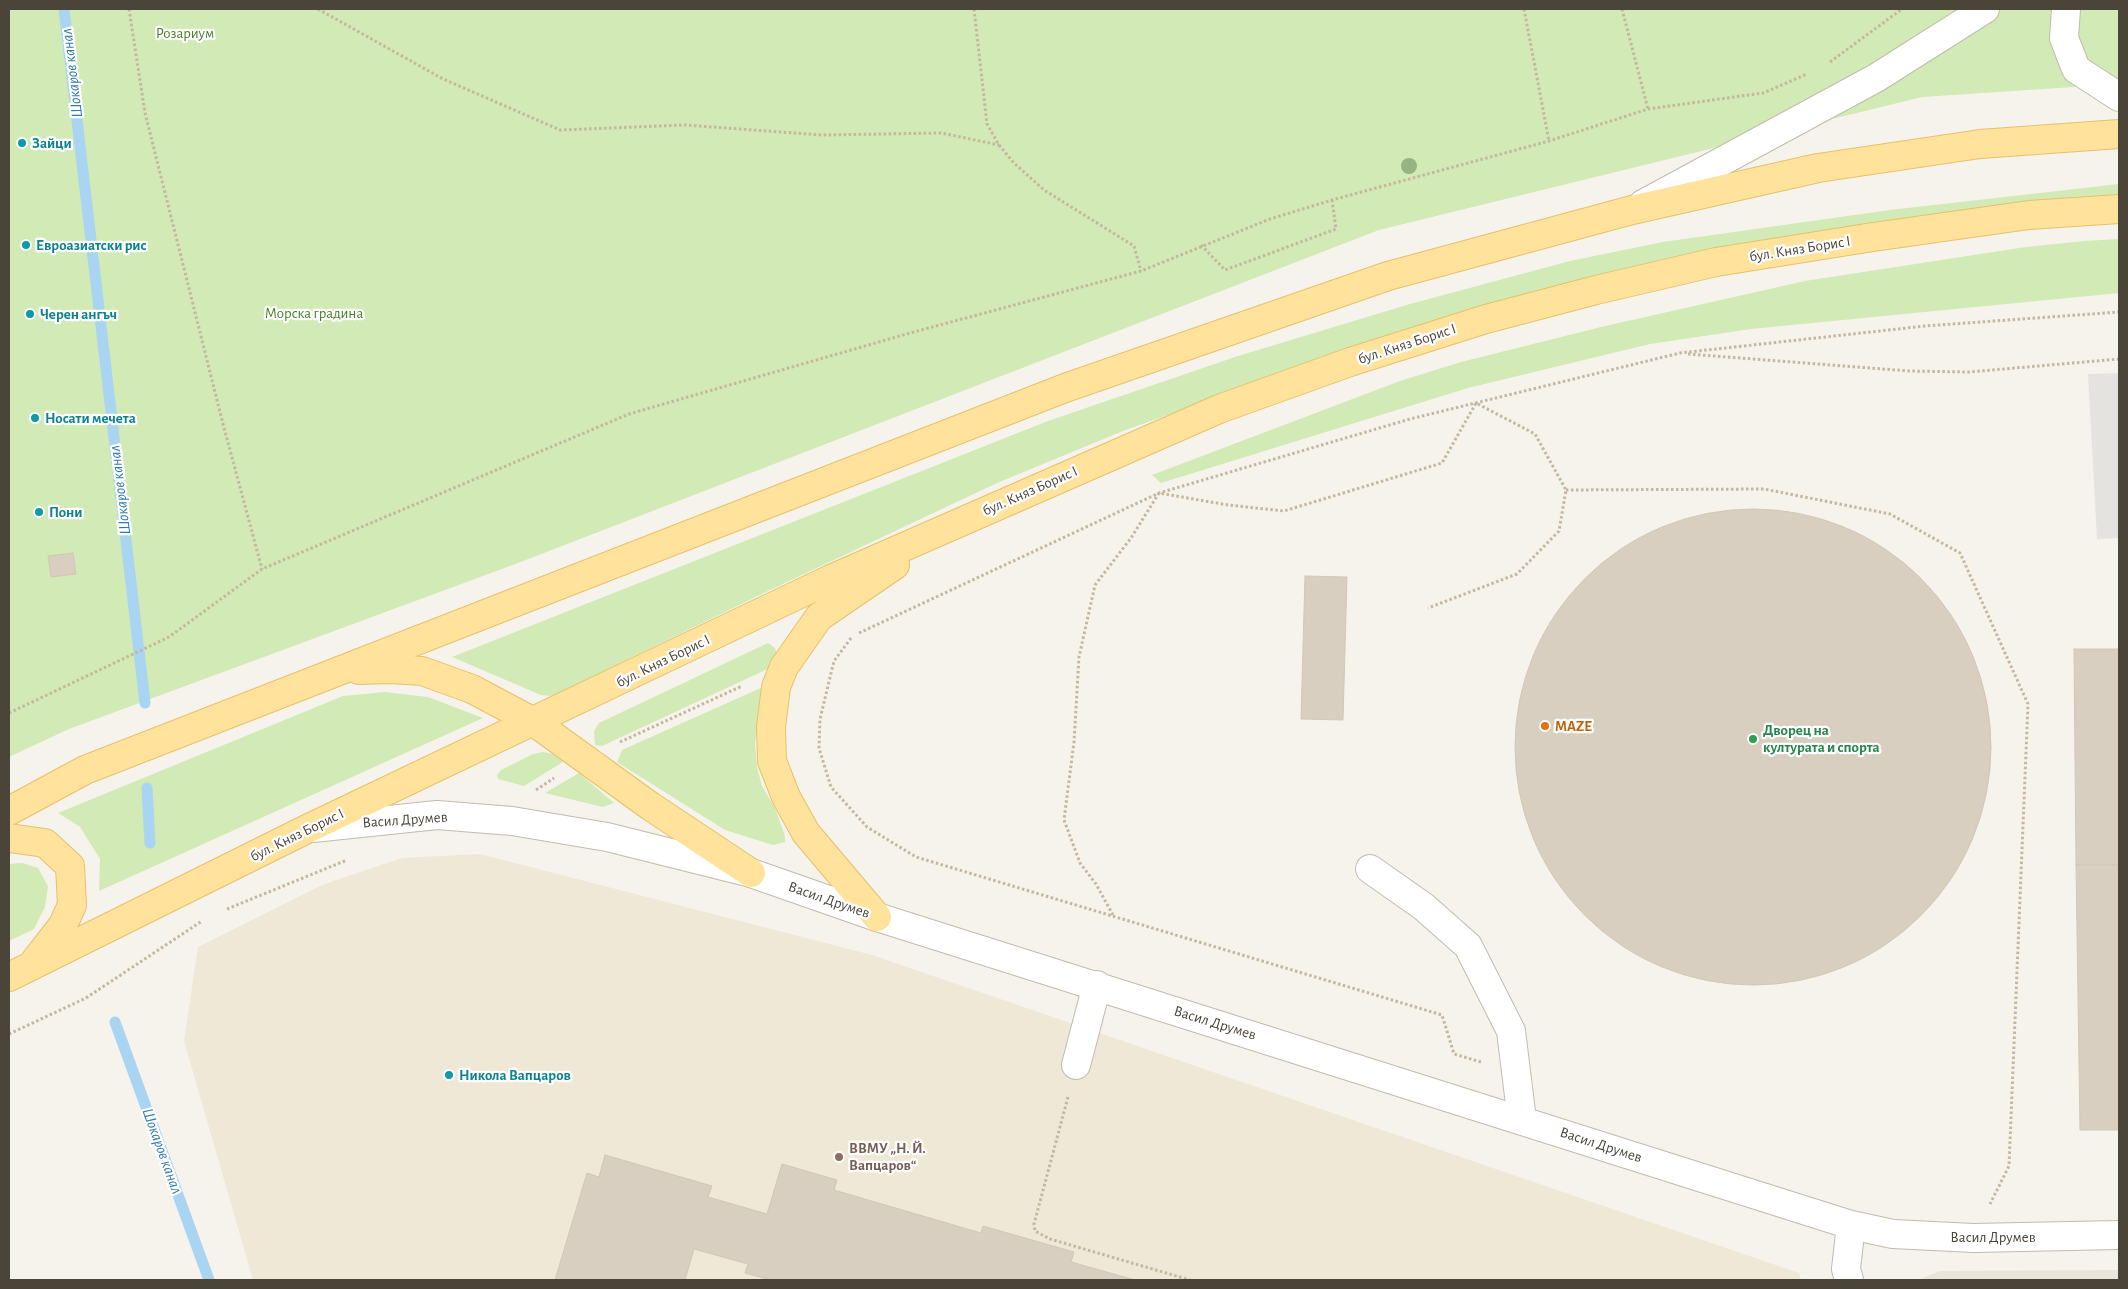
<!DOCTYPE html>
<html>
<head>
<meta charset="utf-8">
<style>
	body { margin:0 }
	#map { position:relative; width:2128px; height:1289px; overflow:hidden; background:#f6f3ec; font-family:"Alegreya Sans",sans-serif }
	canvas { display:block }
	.frame { position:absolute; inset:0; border:10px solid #4b4439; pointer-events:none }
</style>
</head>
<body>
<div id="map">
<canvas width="2128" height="1289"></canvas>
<div class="frame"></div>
</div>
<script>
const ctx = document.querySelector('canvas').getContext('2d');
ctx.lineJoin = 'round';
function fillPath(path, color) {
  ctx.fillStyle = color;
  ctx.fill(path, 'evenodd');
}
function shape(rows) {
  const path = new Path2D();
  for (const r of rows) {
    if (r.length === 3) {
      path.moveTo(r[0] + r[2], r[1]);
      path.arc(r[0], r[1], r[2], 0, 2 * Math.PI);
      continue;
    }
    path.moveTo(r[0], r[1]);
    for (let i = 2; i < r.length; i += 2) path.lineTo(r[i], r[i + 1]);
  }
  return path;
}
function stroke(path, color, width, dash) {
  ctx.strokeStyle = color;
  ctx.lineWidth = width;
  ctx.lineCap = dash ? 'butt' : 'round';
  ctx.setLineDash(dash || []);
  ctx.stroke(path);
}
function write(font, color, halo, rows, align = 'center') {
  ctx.font = font + ' "Alegreya Sans",sans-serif';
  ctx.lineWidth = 4.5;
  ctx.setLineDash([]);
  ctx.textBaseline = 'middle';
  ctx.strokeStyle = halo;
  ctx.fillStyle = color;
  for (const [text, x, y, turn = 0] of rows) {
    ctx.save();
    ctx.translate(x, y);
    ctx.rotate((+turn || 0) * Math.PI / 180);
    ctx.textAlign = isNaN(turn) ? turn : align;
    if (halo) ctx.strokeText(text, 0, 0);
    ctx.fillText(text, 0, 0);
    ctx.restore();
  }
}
fillPath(shape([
	[2119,1270,2119,1280,1918,1280,1940,1271]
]), '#eae5da');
fillPath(shape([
	[480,854,872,955,1799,1273,1801,1280,253,1280,184,1041,198,947,322,885,402,858]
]), '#efe8d6');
fillPath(shape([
	[9,9,2119,9,2119,84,1922,97,1379,230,518,563,69,729,9,757],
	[2119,184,2119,196,1939,215,1259,382,1123,431,997,483,766,592,552,696,541,695,452,657,1048,421,1238,356,1410,304,1570,261,1663,242,1890,210],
	[2119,239,2119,293,1751,329,1650,344,1468,388,1161,483,1152,475,1400,381,1461,362,1601,327,1805,281,2026,247,2084,241],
	[768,643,775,648,777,655,774,666,602,746,595,745,594,731,599,723],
	[763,687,755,744,757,767,762,786,775,808,785,836,785,842,773,845,725,830,617,762,622,750],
	[385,692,428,697,483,718,99,891,100,859,80,827,58,813,343,696],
	[543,752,553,754,563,762,524,786,498,779,497,775,501,770,533,754],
	[579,773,614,803,603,807,545,793],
	[22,863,38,868,48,886,45,907,34,929,9,941,9,864]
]), '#d2eab5');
fillPath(shape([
	[2119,373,2119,538,2097,539,2088,374]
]), '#e5e3e0');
stroke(shape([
	[64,9,145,703],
	[147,788,150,843],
	[115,1022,209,1280]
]), '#a9d4f2', 11);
const building = shape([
	[1753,747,238],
	[73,553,76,574,51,577,48,556,73,553],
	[1305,576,1347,577,1343,720,1301,719,1305,576],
	[2074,649,2119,649,2119,865,2076,865,2074,649],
	[2076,865,2119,865,2119,1130,2080,1130,2076,865],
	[605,1155,712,1186,708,1197,767,1214,782,1164,837,1180,834,1190,981,1233,983,1226,1074,1252,1071,1262,1135,1280,770,1280,745,1273,748,1264,694,1249,685,1280,555,1280,587,1173,599,1177,605,1155]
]);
fillPath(building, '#d8cfc1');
stroke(building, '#d3c7b4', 1);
const minor = shape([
	[2066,9,2064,38,2076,69,2119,97],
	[1643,204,1876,78,1985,9],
	[313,828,437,815,512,821,607,837,751,873,877,917,1851,1225,1893,1234,1973,1238,2119,1235],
	[1370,869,1424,907,1468,946,1511,1031,1522,1120],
	[1076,1065,1097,985],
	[1849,1280,1846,1269,1851,1225]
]);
const major = shape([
	[359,670,390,669,422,671,472,689,534,722,650,806,751,873],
	[9,811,85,770,1065,388,1388,276,1632,210,1818,168,1980,144,2119,134],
	[9,838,45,843,70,866,72,905,63,925,35,961],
	[877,917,806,833,786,797,772,761,771,727,776,687,784,667,819,617,895,565],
	[9,977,309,828,833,578,1219,409,1350,362,1486,319,1596,290,1716,262,1873,237,2029,215,2119,209]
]);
stroke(minor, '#c2bbae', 30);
stroke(major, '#e6c16a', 30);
stroke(shape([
	[129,9,145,113,223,424,262,569],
	[318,9,443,79,560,130,685,125,822,135,941,133,999,145],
	[974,9,987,124,999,145,1014,163,1044,190,1134,246,1141,271],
	[1524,9,1549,141],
	[1622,9,1648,109],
	[1830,62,1902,9],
	[1201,245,1225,270,1336,229,1332,200],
	[1688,354,1909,371,1969,372,2119,359],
	[1566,490,1764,489,1890,514,1960,553,2028,704,2009,1166,1990,1204],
	[859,633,1159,493,1410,419,1680,353,1925,326,2119,312],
	[851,638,834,661,820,719,819,748,831,787,867,827,916,857,1442,1015,1454,1054,1481,1062],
	[9,713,169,637,262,569,629,414,910,333,1141,271,1270,219,1332,200,1549,141,1648,109,1763,93,1807,74],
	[620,742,742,686],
	[536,790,554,778],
	[227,909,347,860],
	[1113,915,1096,884,1080,863,1064,820,1074,742,1079,657,1095,585,1131,538,1159,493,1228,505,1284,511,1442,463,1476,403,1535,434,1566,490,1559,531,1517,574,1428,608],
	[9,1034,86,998,202,921],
	[1068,1097,1034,1224,1035,1231,1050,1239,1190,1280]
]), '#c4b79f', 3, [2.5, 2.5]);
stroke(minor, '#fff', 28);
stroke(major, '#ffe39c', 28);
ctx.fillStyle = '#97b381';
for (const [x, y] of [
	[1409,166]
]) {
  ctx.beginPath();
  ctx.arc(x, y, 8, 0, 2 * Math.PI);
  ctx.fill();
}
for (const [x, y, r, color] of [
	[22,143,5,"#0f9aa8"],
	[26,245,5,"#0f9aa8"],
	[30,314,5,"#0f9aa8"],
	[35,418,5,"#0f9aa8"],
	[39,512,5,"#0f9aa8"],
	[1545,726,5,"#e8710a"],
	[1753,739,5,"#2e9e5b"],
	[449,1075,5,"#0f9aa8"],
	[839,1157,5,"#8d6e63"]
]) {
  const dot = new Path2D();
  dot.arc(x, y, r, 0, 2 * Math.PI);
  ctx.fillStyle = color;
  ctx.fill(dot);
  stroke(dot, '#fff', 2);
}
write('15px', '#4a7f2a', '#fff', [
	["Розариум",185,33],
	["Морска градина",314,313]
]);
write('bold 15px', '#0d838f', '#fff', [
	["Зайци",32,143],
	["Евроазиатски рис",36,245],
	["Черен ангъч",40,314],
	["Носати мечета",45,418],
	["Пони",49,512],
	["Никола Вапцаров",459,1075]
], 'left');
write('15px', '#4b4439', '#fff', [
	["бул. Княз Борис I",1800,249,-9],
	["бул. Княз Борис I",1407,344,-18],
	["бул. Княз Борис I",1030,491,-24],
	["бул. Княз Борис I",663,661,-26],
	["Васил Друмев",405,820,-4],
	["бул. Княз Борис I",297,835,-26],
	["Васил Друмев",829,900,19],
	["Васил Друмев",1215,1023,17],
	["Васил Друмев",1601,1145,18],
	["Васил Друмев",1993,1237]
]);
write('bold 15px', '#c56008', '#fff', [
	["MAZE",1555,726]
], 'left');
write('bold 15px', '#27864d', '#fff', [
	["Дворец на",1763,730],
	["културата и спорта",1763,747]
], 'left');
write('bold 15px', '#785e54', '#fff', [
	["ВВМУ „Н. Й.",849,1148],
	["Вапцаров“",849,1165]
], 'left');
write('italic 16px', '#2e7ab2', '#fff', [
	["Шокаров канал",72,73,-97],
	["Шокаров канал",120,490,-97],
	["Шокаров канал",162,1151,70]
]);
</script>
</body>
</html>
